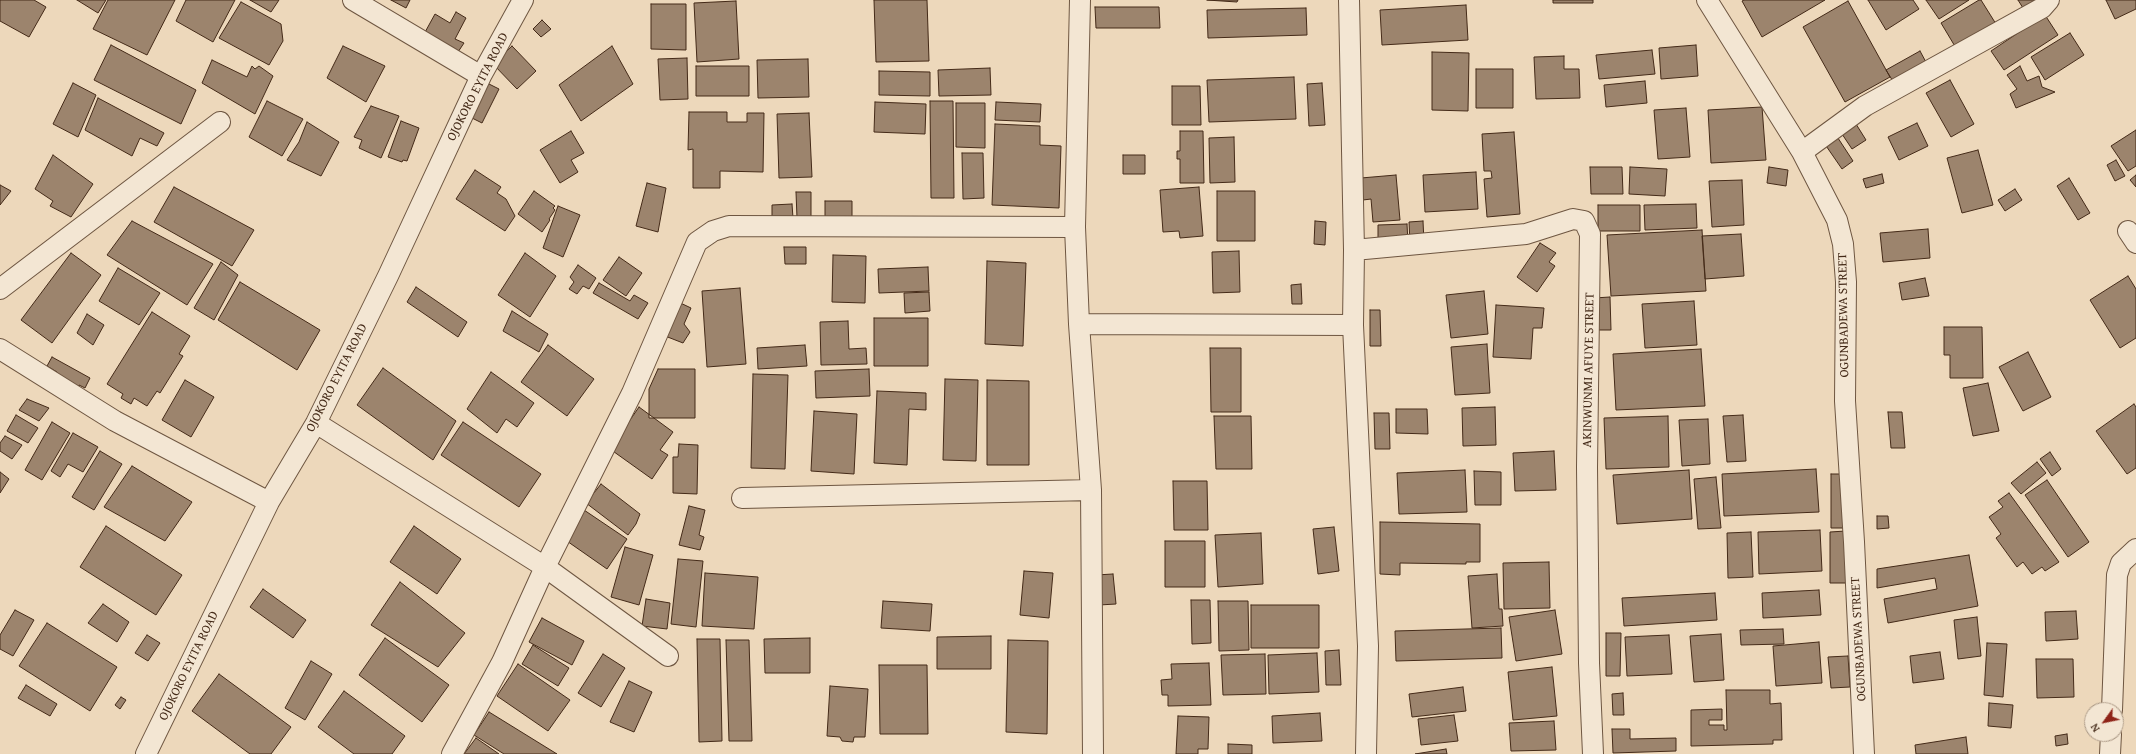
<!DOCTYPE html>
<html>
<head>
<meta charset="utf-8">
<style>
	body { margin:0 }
	#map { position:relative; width:2136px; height:754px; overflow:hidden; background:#edd8bb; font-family:"Gentium Book Plus",serif }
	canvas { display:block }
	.north { position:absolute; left:2084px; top:702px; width:40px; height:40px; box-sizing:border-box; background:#f3e6d3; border:1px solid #ad9b88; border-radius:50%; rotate:237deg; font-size:11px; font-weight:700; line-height:16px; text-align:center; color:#442a18 }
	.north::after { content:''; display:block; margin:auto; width:14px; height:18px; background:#8f2418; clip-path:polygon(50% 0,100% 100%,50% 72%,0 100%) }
</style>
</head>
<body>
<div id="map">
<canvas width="2136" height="754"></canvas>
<div class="north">N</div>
</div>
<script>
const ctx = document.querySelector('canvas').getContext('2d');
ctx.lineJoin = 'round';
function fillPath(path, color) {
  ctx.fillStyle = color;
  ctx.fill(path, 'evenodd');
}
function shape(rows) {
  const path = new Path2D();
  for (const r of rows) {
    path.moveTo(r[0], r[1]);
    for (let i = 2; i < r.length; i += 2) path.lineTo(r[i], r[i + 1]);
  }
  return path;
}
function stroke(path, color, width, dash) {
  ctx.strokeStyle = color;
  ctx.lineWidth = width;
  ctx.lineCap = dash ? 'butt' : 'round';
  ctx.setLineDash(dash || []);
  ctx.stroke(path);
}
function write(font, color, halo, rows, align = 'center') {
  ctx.font = font + ' "Gentium Book Plus",serif';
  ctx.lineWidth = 4;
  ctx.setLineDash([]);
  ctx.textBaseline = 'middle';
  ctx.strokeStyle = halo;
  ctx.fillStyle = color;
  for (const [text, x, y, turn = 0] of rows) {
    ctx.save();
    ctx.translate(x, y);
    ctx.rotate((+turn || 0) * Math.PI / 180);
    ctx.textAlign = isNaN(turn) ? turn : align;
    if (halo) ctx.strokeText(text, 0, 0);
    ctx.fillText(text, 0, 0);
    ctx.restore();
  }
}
const building = shape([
	[0,0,34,0,46,7,29,37,0,21,0,0],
	[77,0,106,0,98,13,77,0],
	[108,0,175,0,147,55,93,29,108,0],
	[186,0,235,0,213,42,176,21,186,0],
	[250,0,279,0,271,12,250,0],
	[391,0,410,0,406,8,391,0],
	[874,0,927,0,929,61,876,62,874,0],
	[1207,0,1238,0,1237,2,1207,0],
	[1553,0,1593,0,1593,3,1553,3,1553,0],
	[1744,0,1825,0,1762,37,1742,1,1744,0],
	[1868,0,1913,0,1919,9,1886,30,1868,0],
	[1926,0,1969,0,1939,19,1926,0],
	[1979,0,1981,0,1996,24,1956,48,1941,23,1979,0],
	[2018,0,2035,0,2023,8,2018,0],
	[2106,0,2136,0,2136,9,2115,19,2106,0],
	[736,1,739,59,697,62,694,3,736,1],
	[1848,1,1890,77,1845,102,1803,27,1848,1],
	[241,2,281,24,283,41,269,65,219,38,241,2],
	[651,4,686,4,686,50,651,49,651,4],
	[1466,5,1468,40,1382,45,1380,10,1466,5],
	[1095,7,1159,7,1160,28,1096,28,1095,7],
	[1306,8,1307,35,1208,38,1207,10,1306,8],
	[456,12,466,18,455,39,464,43,458,52,424,34,435,14,450,23,456,12],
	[2045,15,2058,35,2004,70,1991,51,2045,15],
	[542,20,551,29,541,37,533,29,542,20],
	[2070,33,2084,55,2045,80,2031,57,2070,33],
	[111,45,196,90,181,124,94,80,111,45],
	[1696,45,1698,76,1661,79,1659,48,1696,45],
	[343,46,385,66,366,102,327,78,343,46],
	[512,46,536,71,517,89,493,64,512,46],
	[612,46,633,84,581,121,559,85,612,46],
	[1652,50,1655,74,1599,79,1596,55,1652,50],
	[1920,51,1927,64,1894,83,1886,70,1920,51],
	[1432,52,1469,53,1468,111,1432,110,1432,52],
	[1564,56,1564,69,1579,69,1580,98,1536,99,1534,57,1564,56],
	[687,58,688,99,660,100,658,59,687,58],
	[808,59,809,97,758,98,757,60,808,59],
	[212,60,247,77,252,66,255,69,259,66,273,76,255,114,202,83,212,60],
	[696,66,749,66,749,96,696,96,696,66],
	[2020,66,2027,81,2039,76,2042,87,2055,92,2016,108,2010,94,2017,89,2007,75,2020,66],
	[990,68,991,95,939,96,938,70,990,68],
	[1476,69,1513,69,1513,108,1476,108,1476,69],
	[879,71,930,72,930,96,879,95,879,71],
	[1294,77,1296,119,1209,122,1207,80,1294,77],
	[1950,80,1974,124,1951,137,1926,93,1950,80],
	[1645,81,1647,103,1606,107,1604,85,1645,81],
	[73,83,96,95,78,137,53,124,73,83],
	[487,83,499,89,482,123,470,117,487,83],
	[1322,83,1325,125,1309,126,1307,84,1322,83],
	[1172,86,1200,86,1201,125,1172,125,1172,86],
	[98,98,164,133,157,146,140,138,132,156,85,130,98,98],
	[267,101,303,119,282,156,249,137,267,101],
	[930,101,953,101,954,198,931,198,930,101],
	[875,102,926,104,925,134,874,132,875,102],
	[996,102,1041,104,1040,122,995,120,996,102],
	[956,103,985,103,985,148,956,147,956,103],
	[371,106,399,116,381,158,359,148,362,140,354,137,371,106],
	[1762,107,1766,160,1711,163,1708,110,1762,107],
	[1686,108,1690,157,1658,159,1654,110,1686,108],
	[689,112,727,112,727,122,747,122,747,113,764,113,763,172,720,171,720,188,693,188,693,149,688,150,689,112],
	[809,113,812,177,779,178,777,114,809,113],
	[401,121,419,128,407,161,403,160,402,162,388,157,401,121],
	[307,122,339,142,321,176,287,160,299,142,307,122],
	[1917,123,1928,146,1899,160,1888,137,1917,123],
	[995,124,1040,126,1040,145,1061,146,1059,208,992,205,995,124],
	[1856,124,1866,140,1852,149,1842,134,1856,124],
	[2136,130,2136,166,2128,171,2111,146,2136,130],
	[571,131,584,153,571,160,578,172,560,183,540,150,571,131],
	[1180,131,1203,131,1204,183,1180,183,1180,159,1177,159,1177,151,1180,151,1180,131],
	[1514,132,1520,214,1487,217,1484,179,1492,178,1491,171,1484,171,1482,134,1514,132],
	[1834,132,1853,161,1842,169,1822,140,1834,132],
	[1234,137,1235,182,1210,183,1209,138,1234,137],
	[1978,150,1993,205,1962,213,1947,158,1978,150],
	[962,153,983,153,984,198,963,199,962,153],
	[53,155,93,184,71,217,50,206,53,201,35,189,53,155],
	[1123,155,1145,155,1145,174,1123,174,1123,155],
	[2116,160,2125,176,2115,181,2107,165,2116,160],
	[1590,167,1622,167,1623,194,1591,194,1590,167],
	[1630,167,1667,169,1665,196,1629,194,1630,167],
	[1769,167,1788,170,1786,186,1767,183,1769,167],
	[475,170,501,187,497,193,506,199,515,216,505,231,456,199,475,170],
	[1476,172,1478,209,1425,212,1423,175,1476,172],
	[1882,174,1884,183,1866,188,1863,179,1882,174],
	[1396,175,1400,220,1373,222,1371,199,1363,200,1361,178,1396,175],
	[2136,175,2136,187,2130,180,2136,175],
	[2069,178,2090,213,2078,220,2057,186,2069,178],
	[1742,180,1744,225,1712,227,1709,181,1742,180],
	[647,183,666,188,658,232,636,226,647,183],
	[0,185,11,191,0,205,0,185],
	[174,187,254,230,232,266,154,222,174,187],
	[1199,187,1203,236,1180,238,1179,231,1163,232,1160,190,1199,187],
	[2015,189,2022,200,2005,211,1998,200,2015,189],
	[534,191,555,206,553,208,555,210,549,219,550,220,542,232,518,214,534,191],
	[1217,191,1255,191,1255,241,1217,241,1217,191],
	[796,192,811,192,811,218,797,218,796,192],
	[825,201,852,201,852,218,825,218,825,201],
	[792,204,793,218,772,219,772,205,792,204],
	[1696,204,1697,228,1645,230,1644,205,1696,204],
	[1598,205,1640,205,1640,231,1598,231,1598,205],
	[558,206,580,215,563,257,543,248,558,206],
	[132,221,213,264,187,305,107,255,132,221],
	[1315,221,1326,222,1325,245,1314,244,1315,221],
	[1423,221,1424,242,1410,243,1409,222,1423,221],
	[1407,224,1408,243,1378,244,1378,225,1407,224],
	[1928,229,1930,258,1883,262,1880,233,1928,229],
	[1702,230,1706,291,1611,296,1607,235,1702,230],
	[1741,234,1744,276,1705,279,1702,236,1741,234],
	[1540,243,1556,253,1549,262,1555,266,1537,292,1517,277,1540,243],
	[784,247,806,247,806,264,785,264,784,247],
	[1239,251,1240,292,1213,293,1212,252,1239,251],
	[71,253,101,275,52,343,21,320,71,253],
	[525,253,556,276,530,317,498,295,525,253],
	[833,255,866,256,865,303,832,302,833,255],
	[619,257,642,273,626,296,603,280,619,257],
	[987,261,1026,263,1023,346,985,344,987,261],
	[221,262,238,275,214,320,194,308,221,262],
	[578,265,596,278,589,289,583,286,577,294,569,289,574,282,570,277,578,265],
	[928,267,929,291,879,293,878,269,928,267],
	[118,268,160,293,139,325,99,301,118,268],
	[2128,276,2136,289,2136,338,2120,348,2090,300,2128,276],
	[1925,278,1929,296,1902,300,1899,283,1925,278],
	[240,282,320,330,297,370,218,320,240,282],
	[599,283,630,301,634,295,648,303,638,319,593,293,599,283],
	[1301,284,1302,304,1292,304,1291,285,1301,284],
	[416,287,467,322,458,337,407,302,416,287],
	[740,288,746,364,707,367,702,291,740,288],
	[1484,291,1488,334,1451,338,1446,295,1484,291],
	[929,292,930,311,905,313,904,293,929,292],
	[1610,297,1611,330,1595,330,1594,298,1610,297],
	[674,300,691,308,684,324,690,332,683,343,660,334,674,300],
	[1694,301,1697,345,1645,348,1642,304,1694,301],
	[1496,305,1544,308,1542,328,1533,328,1531,359,1493,357,1496,305],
	[1370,310,1380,310,1381,346,1370,346,1370,310],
	[512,311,548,334,539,352,503,331,512,311],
	[152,312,190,336,179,354,183,356,160,393,157,391,147,406,134,398,131,404,121,398,123,394,107,384,152,312],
	[87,314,104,325,93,345,77,333,87,314],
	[874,318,928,318,928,366,874,366,874,318],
	[848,321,849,349,866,348,867,364,821,365,820,322,848,321],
	[1944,327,1982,327,1983,378,1950,378,1950,355,1944,355,1944,327],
	[1487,344,1490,393,1455,395,1451,347,1487,344],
	[548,345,594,379,567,416,521,382,548,345],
	[805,345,807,366,758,369,757,348,805,345],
	[1210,348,1241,348,1241,412,1211,412,1210,348],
	[1701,349,1705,406,1616,410,1613,354,1701,349],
	[2028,352,2051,397,2023,411,1999,367,2028,352],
	[52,357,90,378,85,388,79,385,78,388,55,375,57,372,47,366,52,357],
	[383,368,456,421,433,460,357,405,383,368],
	[658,369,695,369,695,418,649,418,649,389,658,369],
	[869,369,870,396,816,398,815,371,869,369],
	[491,372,534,403,517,427,506,419,497,433,467,409,491,372],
	[753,374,788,375,785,469,751,468,753,374],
	[945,379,978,380,976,461,943,460,945,379],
	[185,380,214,397,191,437,162,420,185,380],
	[987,380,1029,381,1029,465,987,465,987,380],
	[1988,383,1999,431,1973,436,1963,388,1988,383],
	[877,391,926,393,926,410,909,409,907,465,874,463,877,391],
	[27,399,49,408,39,421,19,410,27,399],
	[2134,404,2136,407,2136,468,2127,474,2096,431,2134,404],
	[639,407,673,432,660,450,668,455,652,479,610,449,639,407],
	[1495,407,1496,445,1463,446,1462,408,1495,407],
	[1396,409,1427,409,1428,434,1396,433,1396,409],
	[814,411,857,414,854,474,811,471,814,411],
	[1888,412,1902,412,1905,448,1891,448,1888,412],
	[1374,413,1389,413,1390,449,1375,449,1374,413],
	[16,415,38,428,28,443,7,431,16,415],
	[1743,415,1746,461,1727,462,1723,416,1743,415],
	[1214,416,1251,416,1252,469,1216,469,1214,416],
	[1668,416,1669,467,1606,469,1604,418,1668,416],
	[1708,419,1710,464,1682,466,1679,420,1708,419],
	[52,422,70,433,42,480,25,470,52,422],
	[463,422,541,474,519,507,441,455,463,422],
	[73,433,98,447,83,472,68,464,60,477,51,471,73,433],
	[5,436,22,445,12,459,0,451,0,443,5,436],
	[679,444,698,445,697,494,673,493,673,457,678,457,679,444],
	[100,451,122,464,94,510,72,497,100,451],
	[1554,451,1556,490,1515,491,1513,453,1554,451],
	[2050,452,2061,469,2052,476,2040,459,2050,452],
	[2037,462,2046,473,2021,494,2011,483,2037,462],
	[132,466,192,502,165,541,104,507,132,466],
	[1816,469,1819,512,1724,516,1722,474,1816,469],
	[1465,470,1467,512,1399,514,1397,473,1465,470],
	[1689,470,1692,519,1617,524,1613,475,1689,470],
	[1474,471,1501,472,1501,505,1475,505,1474,471],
	[0,472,9,479,0,493,0,472],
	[1831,474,1844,474,1844,528,1831,528,1831,474],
	[1716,477,1721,528,1698,529,1694,479,1716,477],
	[2047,480,2089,542,2068,557,2025,495,2047,480],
	[1173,481,1207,481,1208,530,1174,530,1173,481],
	[601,484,640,514,636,524,628,535,586,503,601,484],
	[2009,493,2059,562,2045,571,2042,567,2032,574,2023,562,2017,567,1996,538,2001,534,1989,517,2003,507,1998,501,2009,493],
	[689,506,705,510,699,535,704,537,700,550,679,545,689,506],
	[584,510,627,539,607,569,564,539,584,510],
	[1877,516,1888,516,1889,528,1877,529,1877,516],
	[1380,522,1480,524,1480,562,1466,562,1466,564,1400,563,1400,575,1380,574,1380,522],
	[106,526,182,575,156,615,80,567,106,526],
	[414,526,461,559,437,594,390,562,414,526],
	[1334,527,1339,571,1318,574,1313,529,1334,527],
	[1820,530,1822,571,1759,574,1758,532,1820,530],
	[1846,531,1847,583,1830,583,1830,532,1846,531],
	[1751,532,1753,577,1728,578,1727,533,1751,532],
	[1261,533,1263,584,1218,587,1215,535,1261,533],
	[1165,541,1205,541,1205,587,1165,587,1165,541],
	[625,547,653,555,639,605,611,597,625,547],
	[1969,555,1978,606,1888,623,1884,599,1937,589,1935,578,1877,588,1877,569,1969,555],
	[678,559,703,561,696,627,671,624,678,559],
	[1549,562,1550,608,1504,609,1503,563,1549,562],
	[1024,571,1053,573,1049,618,1020,615,1024,571],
	[705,573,758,577,754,629,702,626,705,573],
	[1113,574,1116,604,1099,605,1096,575,1113,574],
	[1497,574,1499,609,1502,609,1503,626,1472,628,1468,576,1497,574],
	[400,582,465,633,438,667,371,625,400,582],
	[263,589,306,620,293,638,250,607,263,589],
	[1819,590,1821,615,1763,618,1762,593,1819,590],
	[1715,593,1717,620,1624,626,1622,598,1715,593],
	[646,599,670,603,667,629,642,626,646,599],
	[1191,600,1210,600,1211,643,1192,644,1191,600],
	[883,601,932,604,930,631,881,628,883,601],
	[1218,601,1248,601,1249,650,1219,651,1218,601],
	[103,604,129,622,117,642,88,623,103,604],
	[1251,605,1319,605,1319,648,1251,648,1251,605],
	[15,610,34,620,13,656,0,649,0,635,15,610],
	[1555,610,1562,654,1516,661,1509,617,1555,610],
	[2076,611,2078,639,2046,641,2045,612,2076,611],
	[1977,617,1981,656,1958,659,1954,620,1977,617],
	[542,618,584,641,572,665,529,642,542,618],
	[47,623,117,667,90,711,19,666,47,623],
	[1501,628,1502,658,1396,661,1395,631,1501,628],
	[1783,629,1784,644,1741,645,1740,630,1783,629],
	[1606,633,1621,633,1620,676,1606,676,1606,633],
	[1721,634,1724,680,1694,682,1690,636,1721,634],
	[147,635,160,643,148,661,135,653,147,635],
	[1669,635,1672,674,1627,676,1625,637,1669,635],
	[991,636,991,669,937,669,937,637,991,636],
	[385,638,449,685,422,722,359,675,385,638],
	[810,638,810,673,765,673,764,639,810,638],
	[697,639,720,639,722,741,699,742,697,639],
	[726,640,749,640,752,741,729,741,726,640],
	[1008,640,1048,641,1047,734,1006,732,1008,640],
	[1819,642,1822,683,1776,686,1773,646,1819,642],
	[1987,643,2007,644,2003,697,1984,695,1987,643],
	[533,645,569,668,558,686,522,664,533,645],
	[1339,650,1341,685,1326,685,1325,651,1339,650],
	[1940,652,1944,679,1913,683,1910,656,1940,652],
	[1317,653,1319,692,1269,694,1268,655,1317,653],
	[603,654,625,668,601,707,578,693,603,654],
	[1265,654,1266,694,1223,695,1221,655,1265,654],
	[1848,656,1850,687,1831,688,1828,657,1848,656],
	[2036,659,2073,659,2074,697,2037,698,2036,659],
	[311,661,332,674,305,720,285,708,311,661],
	[1209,663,1211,705,1168,706,1168,695,1162,695,1161,680,1172,679,1171,664,1209,663],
	[518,664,570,700,548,731,497,696,518,664],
	[879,665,927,665,928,734,880,734,879,665],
	[1552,667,1557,716,1513,720,1508,672,1552,667],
	[219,674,291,727,271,754,250,754,192,711,219,674],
	[629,681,652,692,634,732,610,722,629,681],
	[26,685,57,704,50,716,18,698,26,685],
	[830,686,868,689,865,737,854,737,853,742,842,741,840,737,827,736,830,686],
	[1463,687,1466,711,1412,717,1409,694,1463,687],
	[1726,690,1770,690,1770,704,1781,703,1782,740,1773,740,1773,744,1691,746,1691,710,1722,709,1722,720,1709,720,1709,725,1724,725,1724,730,1727,730,1726,690],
	[344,691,405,736,392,754,354,754,318,727,344,691],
	[1623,693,1624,715,1613,715,1612,694,1623,693],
	[121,697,126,700,120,709,115,705,121,697],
	[1989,703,2013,705,2011,728,1988,726,1989,703],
	[489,712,557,754,504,754,474,735,489,712],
	[1320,713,1322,741,1273,743,1272,716,1320,713],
	[1454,715,1458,741,1421,745,1418,719,1454,715],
	[1178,716,1209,717,1208,749,1198,749,1198,754,1176,754,1178,716],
	[1554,721,1556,750,1511,751,1509,723,1554,721],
	[1612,729,1630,729,1630,739,1676,738,1676,751,1613,753,1612,729],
	[2067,734,2068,744,2056,746,2055,736,2067,734],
	[1966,737,1968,754,1916,754,1915,745,1966,737],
	[476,738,499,754,464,754,476,738],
	[1228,744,1252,745,1252,754,1228,754,1228,744],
	[1446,749,1447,754,1415,754,1446,749]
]);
fillPath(building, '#9c846d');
stroke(building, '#442a18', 1);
const minor = shape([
	[353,0,481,76],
	[1080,0,1075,227,1079,324,1091,490,1093,754],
	[1349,0,1354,250,1353,325,1368,646,1366,754],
	[1707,0,1802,152,1837,220,1843,244,1846,282,1845,401,1854,542,1864,754],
	[1802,152,1865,106,2042,8,2049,0],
	[2128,231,2136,243],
	[1354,250,1526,234,1573,219,1584,221,1590,234,1587,467,1589,663,1593,754],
	[0,289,220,122],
	[1079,324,1353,325],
	[0,349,115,421,269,502],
	[316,423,545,567,668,656],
	[742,498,1091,490],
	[2112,710,2117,575,2121,563,2136,549],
	[146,754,269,502,316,423,388,276,481,76,523,0],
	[452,754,502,662,545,567,632,393,697,242,713,231,729,226,1075,227],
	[2110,754,2111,734]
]);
stroke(minor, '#6e5641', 22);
stroke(minor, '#f3e6d3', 20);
write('13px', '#442a18', '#f3e6d3', [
	["OJOKORO EYITA ROAD",478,87,-63],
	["OGUNBADEWA STREET",1844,315,-91],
	["AKINWUNMI AFUYE STREET",1589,370,-89],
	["OJOKORO EYITA ROAD",337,378,-63],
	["OGUNBADEWA STREET",1859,639,-93],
	["OJOKORO EYITA ROAD",189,666,-64]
]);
</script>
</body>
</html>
